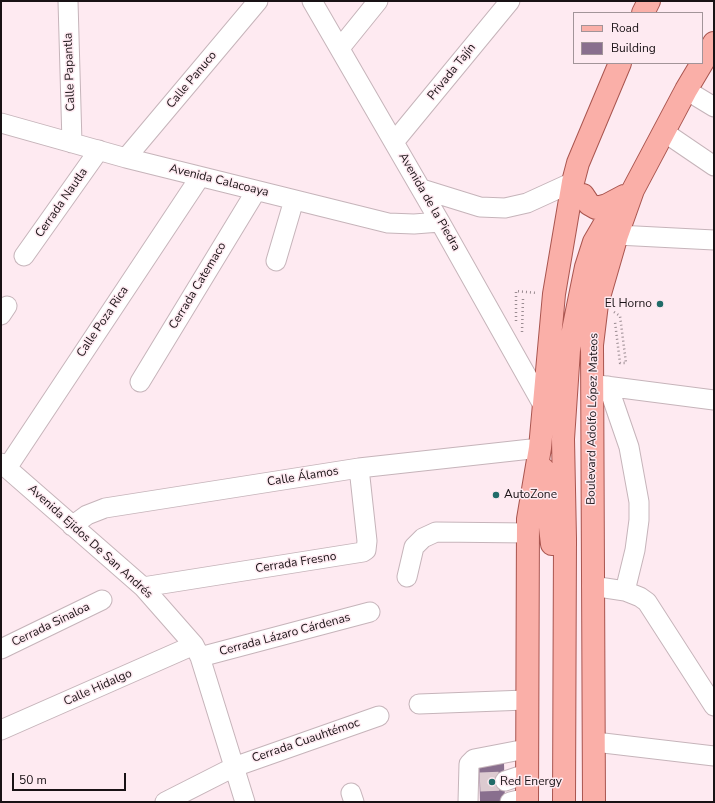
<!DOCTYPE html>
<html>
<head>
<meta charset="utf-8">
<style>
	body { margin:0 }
	#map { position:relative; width:715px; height:803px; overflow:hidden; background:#feeaf1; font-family:"Nunito Sans",sans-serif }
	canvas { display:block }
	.frame { position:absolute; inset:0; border:2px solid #191215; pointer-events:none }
	.legend { position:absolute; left:573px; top:12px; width:130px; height:52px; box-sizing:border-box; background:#feeaf1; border:1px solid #a29499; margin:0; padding:5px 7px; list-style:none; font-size:12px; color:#191215 }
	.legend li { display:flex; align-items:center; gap:8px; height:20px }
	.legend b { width:20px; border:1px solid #a29499 }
	.scale { position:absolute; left:12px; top:773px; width:114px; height:18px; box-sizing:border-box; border:2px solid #191215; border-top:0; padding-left:5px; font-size:12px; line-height:14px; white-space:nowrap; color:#191215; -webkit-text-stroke:3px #feeaf1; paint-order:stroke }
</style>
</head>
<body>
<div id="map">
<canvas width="715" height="803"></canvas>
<div class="frame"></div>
<ul class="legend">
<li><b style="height:5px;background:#faafa8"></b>Road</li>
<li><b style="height:11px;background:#896f8e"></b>Building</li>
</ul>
<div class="scale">50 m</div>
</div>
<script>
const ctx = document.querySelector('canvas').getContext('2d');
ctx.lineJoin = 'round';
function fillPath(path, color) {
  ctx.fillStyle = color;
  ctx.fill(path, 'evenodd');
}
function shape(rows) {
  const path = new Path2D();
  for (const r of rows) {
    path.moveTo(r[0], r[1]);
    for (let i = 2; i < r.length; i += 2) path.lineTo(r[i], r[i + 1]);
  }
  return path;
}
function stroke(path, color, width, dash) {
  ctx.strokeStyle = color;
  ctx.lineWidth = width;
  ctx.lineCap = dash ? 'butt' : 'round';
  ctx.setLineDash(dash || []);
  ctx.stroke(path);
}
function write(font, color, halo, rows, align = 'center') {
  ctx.font = font + ' "Nunito Sans",sans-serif';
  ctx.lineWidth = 3;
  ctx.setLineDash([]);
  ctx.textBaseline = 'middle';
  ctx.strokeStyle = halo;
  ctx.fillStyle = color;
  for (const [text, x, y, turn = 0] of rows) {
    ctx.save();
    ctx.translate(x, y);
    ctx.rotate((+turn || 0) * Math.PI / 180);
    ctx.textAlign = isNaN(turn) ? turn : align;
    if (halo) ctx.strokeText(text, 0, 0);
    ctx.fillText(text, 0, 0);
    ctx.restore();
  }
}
fillPath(shape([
	[479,763,504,763,505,802,480,802]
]), '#896f8e');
stroke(shape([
	[480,782,505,781]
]), '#dccad0', 19, [19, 10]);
const minor = shape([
	[68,1,72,143],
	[312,1,440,222,543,405],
	[340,48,378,1],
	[686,90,714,107],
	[1,123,126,158,388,223,414,224,440,222],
	[664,132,714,166],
	[394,142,510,1],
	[126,158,258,1],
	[422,189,480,207,505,208,527,203,573,182],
	[617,235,714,240],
	[24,256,99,150],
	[276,261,294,200],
	[1,315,7,306],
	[140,382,256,191],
	[598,385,714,400],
	[608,386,629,447,639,502,639,520,635,550,625,591],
	[1,463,143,587,194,645,200,657,245,802],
	[7,468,200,177],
	[72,526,87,515,105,508,359,468,540,448],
	[407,577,414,547,423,538,436,532,528,533],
	[592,586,625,591,640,597,647,602,714,706],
	[143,587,363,552,366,550,367,541,359,468],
	[1,649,102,600],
	[200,657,370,612],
	[419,704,526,700],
	[1,730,194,645],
	[595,742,714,756],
	[505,781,526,774],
	[351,793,354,802],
	[165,802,234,767,379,716],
	[468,802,469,764,474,759,526,749],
	[510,802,527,798]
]);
const major = shape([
	[643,13,649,1],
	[583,195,589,204,596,208,607,205,624,196],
	[543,469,552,544],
	[527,802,528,519,540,448,554,294,573,182,578,163,620,63],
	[564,802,565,539,563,439,569,350,586,267,594,242,608,218,624,200],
	[594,802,592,345,597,304,617,235,633,190,686,90,714,43]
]);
stroke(minor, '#c6b4ba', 21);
stroke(major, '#a9554f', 24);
stroke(shape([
	[614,312,620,316,626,363,620,363,615,322],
	[516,321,516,291,537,293],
	[522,332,523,299]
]), '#9b8c92', 2.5, [1, 3]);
stroke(minor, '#fff', 19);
stroke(major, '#faafa8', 22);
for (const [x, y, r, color] of [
	[660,304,4,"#216c69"],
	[496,495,4,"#216c69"],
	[492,782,4,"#216c69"]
]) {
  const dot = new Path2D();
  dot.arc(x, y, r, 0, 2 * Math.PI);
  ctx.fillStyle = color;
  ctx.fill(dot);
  stroke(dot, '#feeaf1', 1.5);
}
write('12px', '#191215', '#feeaf1', [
	["Calle Papantla",70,72,-92],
	["Privada Tajín",452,72,-51],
	["Calle Panuco",192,80,-50],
	["Avenida Calacoaya",219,181,14],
	["Avenida de la Piedra",429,202,60],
	["Cerrada Nautla",62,203,-55],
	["Cerrada Catemaco",198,286,-59],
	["Calle Poza Rica",103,322,-56],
	["Boulevard Adolfo López Mateos",593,419,-89],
	["Calle Álamos",303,477,-9],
	["Avenida Ejidos De San Andrés",90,542,42],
	["Cerrada Fresno",296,563,-9],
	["Cerrada Sinaloa",51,625,-26],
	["Cerrada Lázaro Cárdenas",285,635,-15],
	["Calle Hidalgo",98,688,-24],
	["Cerrada Cuauhtémoc",306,741,-19]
]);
write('12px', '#191215', '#feeaf1', [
	["El Horno",652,304,"right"],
	["AutoZone",504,495],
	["Red Energy",500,782]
], 'left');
</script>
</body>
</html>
